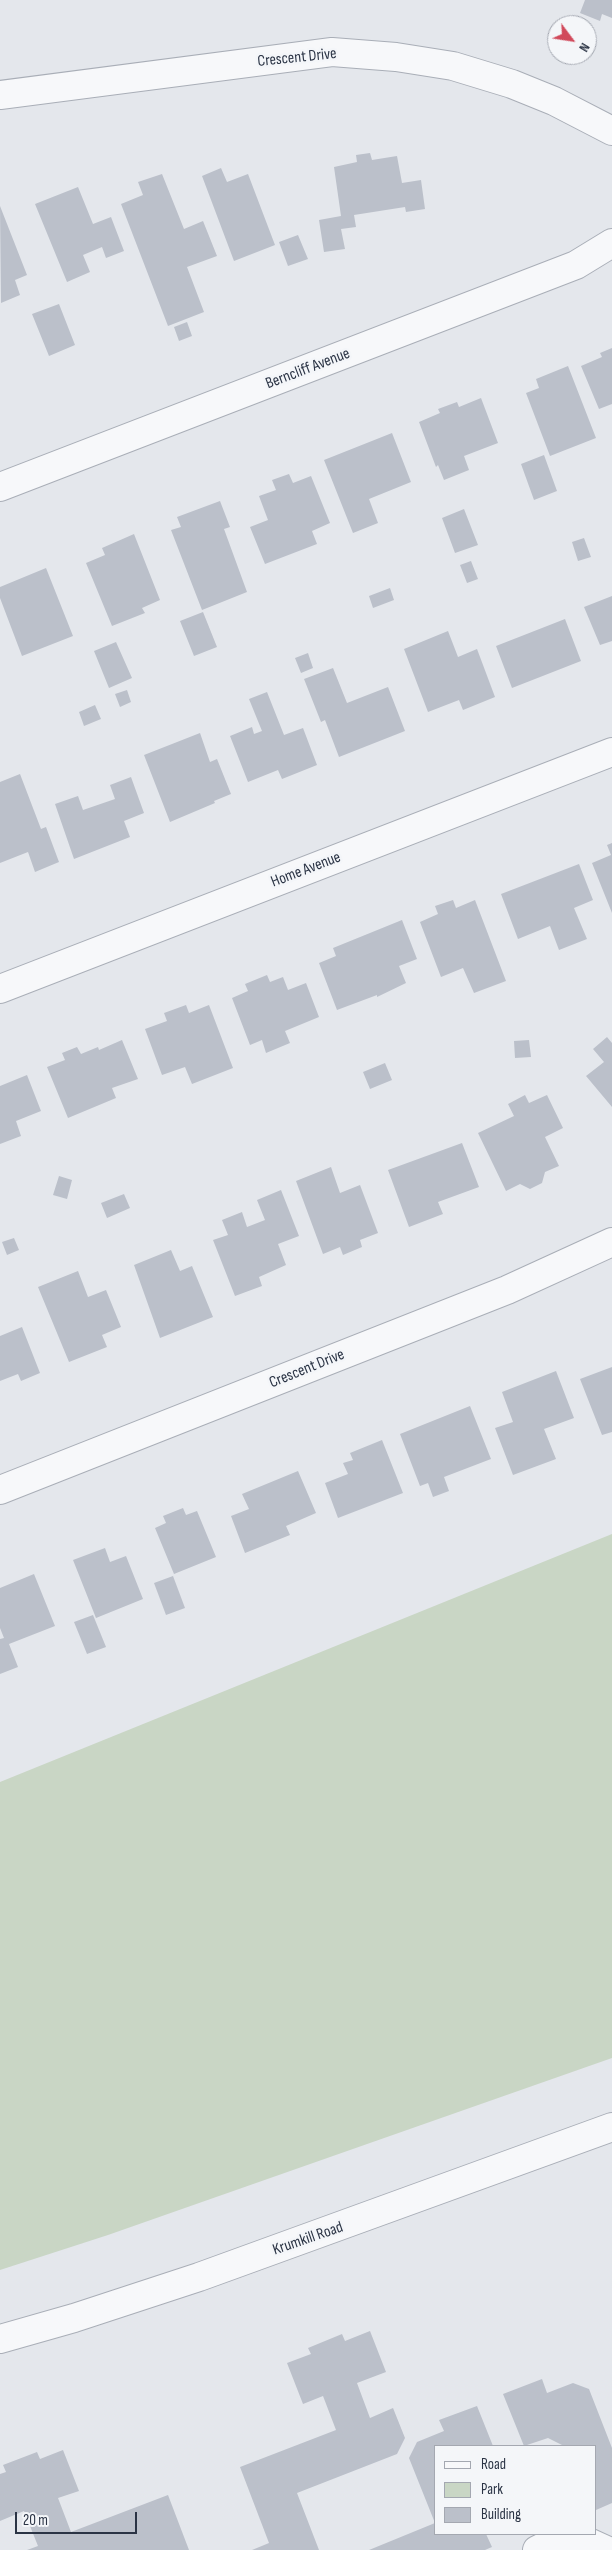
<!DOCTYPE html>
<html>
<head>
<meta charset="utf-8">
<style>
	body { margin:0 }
	#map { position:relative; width:612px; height:2550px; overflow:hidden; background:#e4e7ec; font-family:"Sofia Sans Condensed",sans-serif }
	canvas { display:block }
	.legend { position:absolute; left:434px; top:2445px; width:162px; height:90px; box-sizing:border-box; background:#f4f6f9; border:1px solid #a4a8b1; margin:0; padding:6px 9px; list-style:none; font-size:15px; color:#2b3445 }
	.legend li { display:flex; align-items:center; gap:10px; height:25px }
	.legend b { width:25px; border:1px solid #a4a8b1 }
	.north { position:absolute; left:547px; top:15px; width:50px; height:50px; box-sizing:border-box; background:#f4f6f9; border:1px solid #a4a8b1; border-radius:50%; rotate:121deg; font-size:14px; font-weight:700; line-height:20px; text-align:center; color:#2b3445 }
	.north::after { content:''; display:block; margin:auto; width:18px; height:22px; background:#d1495b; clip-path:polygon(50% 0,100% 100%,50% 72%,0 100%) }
	.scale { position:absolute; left:15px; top:2512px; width:122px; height:22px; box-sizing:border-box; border:2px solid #2b3445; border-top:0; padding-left:6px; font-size:15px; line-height:18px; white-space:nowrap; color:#2b3445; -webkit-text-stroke:4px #f4f6f9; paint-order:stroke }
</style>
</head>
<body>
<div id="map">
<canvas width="612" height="2550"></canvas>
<ul class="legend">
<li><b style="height:6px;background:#f7f8fa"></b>Road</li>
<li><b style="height:14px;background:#c9d6c5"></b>Park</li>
<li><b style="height:14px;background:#bbc0ca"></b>Building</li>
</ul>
<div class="north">N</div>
<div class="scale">20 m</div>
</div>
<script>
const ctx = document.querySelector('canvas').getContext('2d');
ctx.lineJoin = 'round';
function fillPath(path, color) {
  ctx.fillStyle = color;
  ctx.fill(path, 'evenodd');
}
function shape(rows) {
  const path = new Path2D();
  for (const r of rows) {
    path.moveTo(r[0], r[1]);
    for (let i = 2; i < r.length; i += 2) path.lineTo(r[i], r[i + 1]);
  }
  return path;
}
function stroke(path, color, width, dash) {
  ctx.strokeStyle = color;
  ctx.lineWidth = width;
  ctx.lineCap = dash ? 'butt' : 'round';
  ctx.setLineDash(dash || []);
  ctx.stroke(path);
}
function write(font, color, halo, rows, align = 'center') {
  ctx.font = font + ' "Sofia Sans Condensed",sans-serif';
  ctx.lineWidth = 5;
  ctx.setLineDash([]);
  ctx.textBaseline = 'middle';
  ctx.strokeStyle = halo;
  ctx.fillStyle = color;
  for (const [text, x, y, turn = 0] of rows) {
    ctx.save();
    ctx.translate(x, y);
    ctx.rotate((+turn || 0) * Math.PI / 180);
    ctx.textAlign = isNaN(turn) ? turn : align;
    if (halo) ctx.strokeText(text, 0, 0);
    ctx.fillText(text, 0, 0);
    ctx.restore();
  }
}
fillPath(shape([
	[612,1534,612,2058,108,2235,0,2270,0,1782]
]), '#c9d6c5');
fillPath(shape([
	[585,0,612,0,612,18,602,14,600,21,580,13],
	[370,153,372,160,397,156,402,183,421,180,425,209,406,212,405,207,354,215,356,227,341,229,345,249,324,252,319,220,341,216,334,167,357,162,356,155],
	[221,168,227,182,248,174,275,245,234,261,202,176],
	[162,174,184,229,203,221,217,256,187,267,204,312,168,326,121,204,143,195,138,182],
	[78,187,93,224,111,217,124,251,106,258,102,247,83,255,90,272,67,282,35,204],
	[0,206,27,275,15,280,20,295,1,303],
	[298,235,308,259,288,266,279,242],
	[59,304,75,345,49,356,32,314],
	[187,322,192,336,179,341,174,327],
	[612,348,612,404,599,409,581,366,602,357,600,353],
	[568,366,596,438,550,456,526,393,539,388,536,379],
	[481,398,498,443,464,456,469,470,444,480,438,465,436,467,419,422,440,413,438,409,457,402,459,407],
	[392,433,411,482,369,499,378,523,353,533,324,460],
	[544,455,557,491,534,500,521,464],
	[289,474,293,483,311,476,330,523,312,531,317,544,265,564,250,527,268,520,259,496,276,490,272,480],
	[220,501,230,527,224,529,247,592,202,610,171,530,181,527,177,517],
	[464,509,478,545,455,553,442,518],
	[134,534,160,600,142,608,145,613,112,626,86,563,105,555,102,548],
	[584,538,591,557,578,561,572,542],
	[471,561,478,579,467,583,460,565],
	[46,568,73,636,22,656,0,598,0,587],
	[390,588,394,600,373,608,369,596],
	[612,596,612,641,600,645,584,607],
	[203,612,217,647,194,656,180,621],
	[565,619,581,661,512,688,496,646],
	[448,631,458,657,477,649,495,697,463,710,459,700,428,712,404,649],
	[116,642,132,678,109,688,94,651],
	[308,653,313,668,301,673,295,658],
	[333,668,347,703,388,687,405,731,339,757,325,720,321,722,304,679],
	[127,690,131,702,120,707,115,694],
	[267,692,284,735,303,728,317,765,282,779,278,770,248,782,230,736,252,727,254,734,262,731,249,699],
	[95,705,101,719,84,726,79,712],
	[200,733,210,762,217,759,231,794,214,801,215,803,170,822,144,755],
	[20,774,41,829,46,827,59,862,35,872,28,852,0,863,0,782],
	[131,777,144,813,124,821,130,837,74,859,55,804,78,796,83,810,115,799,110,785],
	[612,843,612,913,592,863,611,855,607,845],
	[579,864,593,900,574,908,587,939,559,950,550,926,518,939,501,894],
	[453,900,456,908,475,900,506,981,474,993,463,968,441,977,420,922,438,914,435,906],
	[402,920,417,959,399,966,406,983,377,997,377,995,337,1010,319,963,336,956,333,948],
	[267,975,270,982,283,977,288,990,306,983,319,1017,285,1031,290,1043,266,1053,262,1040,250,1045,232,998,248,991,245,984],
	[186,1005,189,1013,209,1005,233,1068,192,1084,185,1067,162,1075,145,1029,167,1021,164,1013],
	[607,1037,612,1043,612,1107,586,1076,604,1062,593,1049],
	[122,1040,138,1079,112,1088,116,1098,68,1118,47,1067,65,1060,62,1053,77,1047,81,1054,98,1047,99,1050],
	[529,1040,531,1057,515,1058,514,1041],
	[385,1063,392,1080,370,1089,363,1072],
	[27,1075,41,1111,16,1121,21,1136,0,1144,0,1086],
	[525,1095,529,1103,547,1095,563,1128,545,1137,559,1166,545,1172,542,1183,530,1189,520,1184,506,1191,478,1133,514,1116,508,1104],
	[462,1143,479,1187,438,1202,443,1214,409,1227,388,1170],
	[331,1167,340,1193,360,1185,378,1233,360,1240,362,1247,343,1255,340,1247,323,1254,296,1181],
	[59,1176,72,1180,67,1199,53,1195],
	[281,1190,299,1236,278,1244,286,1265,259,1277,262,1286,235,1296,213,1240,228,1235,222,1220,242,1212,247,1227,265,1220,257,1200],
	[124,1194,130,1208,107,1218,101,1203],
	[14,1238,19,1250,7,1255,2,1242],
	[171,1250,180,1271,192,1266,213,1317,160,1338,134,1265],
	[78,1271,88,1297,106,1290,121,1327,102,1335,107,1347,69,1362,38,1287],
	[22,1327,40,1373,21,1381,18,1374,0,1381,0,1336],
	[612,1367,612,1432,602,1435,580,1379],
	[556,1371,574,1418,544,1429,556,1459,513,1475,495,1428,513,1422,502,1392],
	[470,1406,491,1459,444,1477,449,1491,433,1497,428,1483,420,1486,400,1434],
	[382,1440,403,1493,338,1518,325,1483,348,1474,343,1463,353,1460,350,1453],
	[298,1471,316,1513,286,1526,290,1535,245,1553,231,1516,249,1509,242,1494],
	[183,1508,186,1515,197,1511,216,1557,174,1574,155,1528,166,1523,163,1516],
	[105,1548,110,1562,126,1556,143,1599,96,1618,73,1560],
	[34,1574,55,1626,9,1644,18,1667,0,1674,0,1639,4,1638,0,1628,0,1588],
	[173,1576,185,1608,166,1615,154,1583],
	[93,1615,106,1647,87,1654,74,1622],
	[370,2331,386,2372,357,2383,370,2418,393,2408,405,2438,397,2454,297,2493,319,2550,252,2550,269,2543,240,2467,336,2430,323,2396,303,2404,287,2363,311,2354,308,2348,342,2334,345,2341],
	[542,2379,547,2393,573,2383,589,2389,612,2448,612,2503,596,2510,596,2446,564,2446,548,2438,524,2446,503,2394],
	[477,2406,493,2446,436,2446,436,2534,486,2534,492,2547,485,2550,369,2550,435,2523,409,2458,417,2442,444,2431,439,2420],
	[63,2450,79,2491,58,2498,71,2532,168,2495,189,2550,27,2550,38,2546,24,2511,0,2521,0,2474,6,2472,3,2465,37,2452,40,2459]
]), '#bbc0ca');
const minor = shape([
	[0,95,332,52,396,57,453,66,512,84,554,101,612,131],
	[0,487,576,265,612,243],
	[0,989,612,752],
	[0,1490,507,1290,612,1242],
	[0,2339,74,2318,199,2277,612,2127],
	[537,2550,553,2542,570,2539,584,2540,606,2550]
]);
stroke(minor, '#a9aeb7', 30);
stroke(minor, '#f7f8fa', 28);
write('16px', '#2b3445', '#f4f6f9', [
	["Crescent Drive",297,58,-6],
	["Berncliff Avenue",308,369,-21],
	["Home Avenue",306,870,-21],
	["Crescent Drive",307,1369,-22],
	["Krumkill Road",308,2239,-19]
]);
</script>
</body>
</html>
